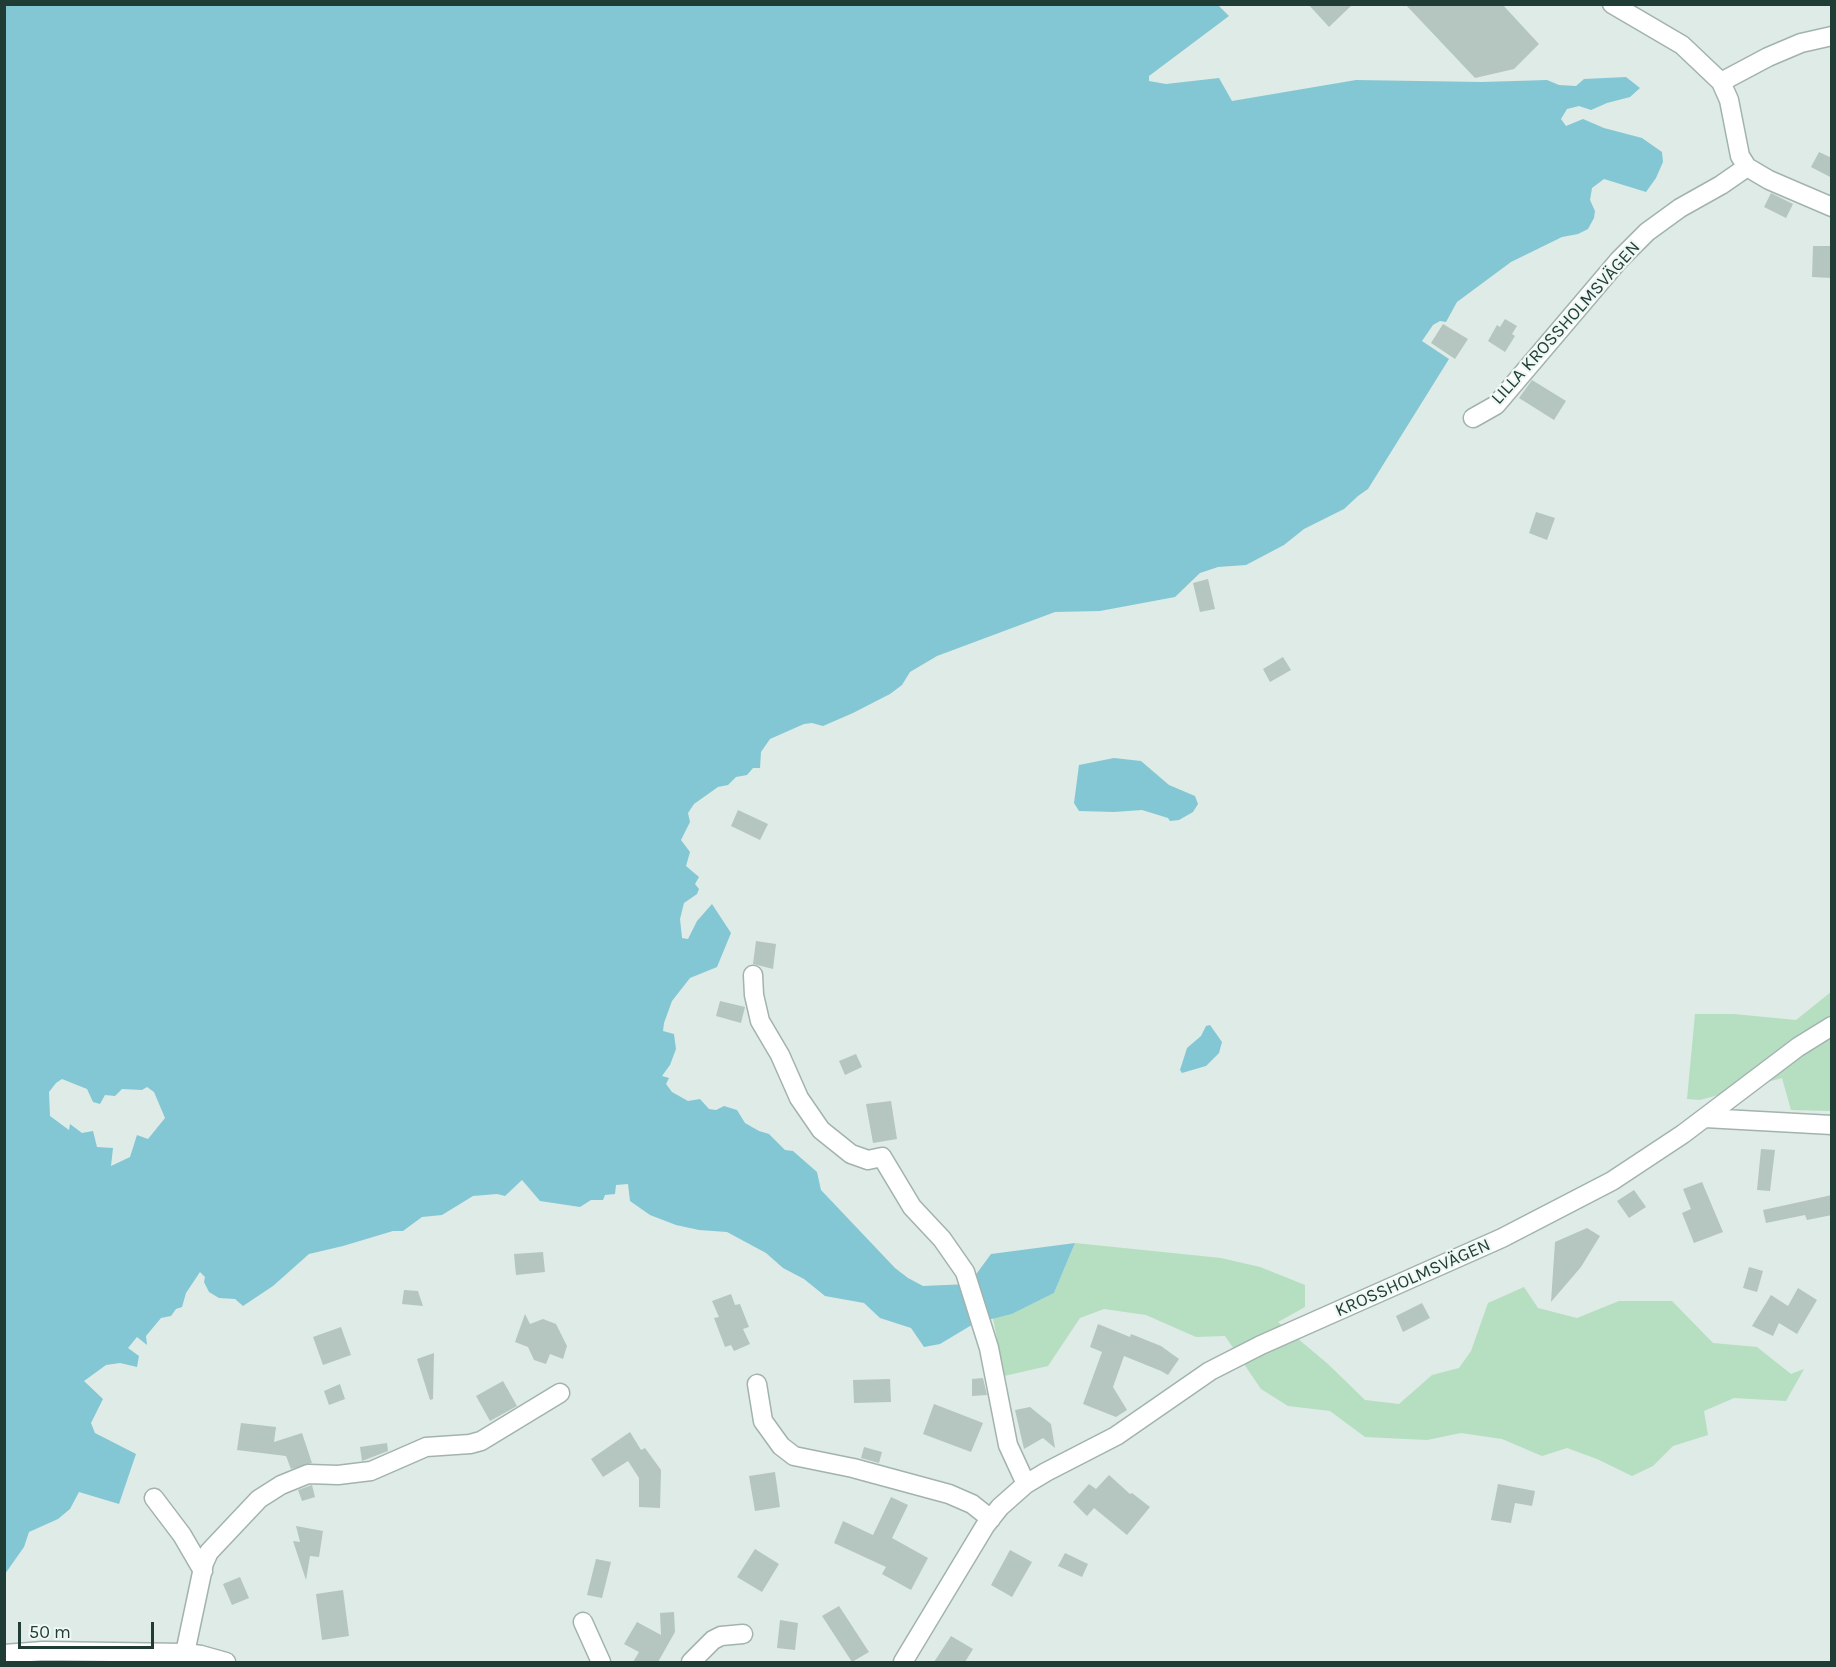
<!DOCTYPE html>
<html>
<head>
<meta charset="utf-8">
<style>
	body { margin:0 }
	#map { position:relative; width:1836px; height:1667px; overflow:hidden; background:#dfebe6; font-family:Karla,sans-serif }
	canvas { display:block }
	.frame { position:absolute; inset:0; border:6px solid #1f3c35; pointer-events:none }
	.scale { position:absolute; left:18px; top:1622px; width:136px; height:27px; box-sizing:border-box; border:3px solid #1f3c35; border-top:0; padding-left:8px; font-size:18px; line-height:21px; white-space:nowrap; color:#1f3c35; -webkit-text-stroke:4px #eff8f4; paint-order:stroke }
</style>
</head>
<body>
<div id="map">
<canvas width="1836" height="1667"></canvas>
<div class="frame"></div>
<div class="scale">50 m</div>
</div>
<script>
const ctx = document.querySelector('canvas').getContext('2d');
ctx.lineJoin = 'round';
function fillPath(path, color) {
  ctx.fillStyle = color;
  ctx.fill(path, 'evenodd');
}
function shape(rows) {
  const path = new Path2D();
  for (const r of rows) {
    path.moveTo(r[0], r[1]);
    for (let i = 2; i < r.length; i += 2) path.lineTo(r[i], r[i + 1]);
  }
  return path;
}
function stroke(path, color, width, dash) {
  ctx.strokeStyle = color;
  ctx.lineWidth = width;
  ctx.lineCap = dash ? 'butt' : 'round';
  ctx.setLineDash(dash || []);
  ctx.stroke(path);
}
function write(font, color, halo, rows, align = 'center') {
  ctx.font = font + ' Karla,sans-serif';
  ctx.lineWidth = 4.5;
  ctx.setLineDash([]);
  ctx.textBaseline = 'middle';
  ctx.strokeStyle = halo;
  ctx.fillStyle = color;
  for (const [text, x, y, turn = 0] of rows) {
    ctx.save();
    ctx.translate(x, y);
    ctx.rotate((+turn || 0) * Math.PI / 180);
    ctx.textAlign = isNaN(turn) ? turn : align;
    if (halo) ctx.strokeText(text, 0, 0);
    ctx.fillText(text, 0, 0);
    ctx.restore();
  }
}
fillPath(shape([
	[1831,992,1831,1111,1791,1110,1782,1078,1700,1100,1687,1099,1695,1014,1734,1014,1796,1020],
	[1075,1243,1221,1258,1260,1267,1305,1285,1305,1307,1278,1322,1328,1364,1365,1400,1399,1404,1432,1375,1459,1368,1471,1351,1488,1303,1524,1287,1538,1308,1577,1318,1619,1301,1672,1301,1713,1343,1757,1347,1791,1374,1804,1369,1786,1401,1734,1398,1704,1411,1708,1435,1673,1446,1653,1466,1632,1476,1597,1459,1567,1448,1542,1456,1502,1439,1461,1433,1427,1440,1365,1437,1330,1411,1288,1406,1261,1389,1225,1336,1196,1337,1146,1315,1104,1309,1080,1318,1048,1366,1004,1376,993,1318,1012,1314,1054,1293]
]), '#b6dec1');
fillPath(shape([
	[5,5,1218,5,1229,16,1149,76,1149,81,1166,84,1219,78,1232,101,1356,80,1482,82,1547,80,1559,85,1576,86,1584,79,1626,77,1640,88,1630,97,1607,103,1591,110,1579,106,1567,109,1561,119,1566,126,1583,119,1604,128,1642,138,1662,152,1663,162,1656,178,1646,192,1604,179,1592,188,1590,200,1595,211,1594,218,1588,229,1578,234,1562,237,1511,262,1457,302,1446,322,1440,321,1433,325,1422,341,1449,359,1368,489,1358,496,1344,509,1304,529,1284,545,1246,565,1218,567,1200,573,1175,597,1100,611,1055,612,937,656,910,672,902,685,890,694,853,713,823,726,812,723,804,724,770,739,761,752,760,768,753,768,747,775,736,777,728,785,718,787,694,804,688,813,690,822,681,840,690,852,686,866,699,877,695,884,699,889,697,894,684,903,680,919,682,938,688,939,697,921,712,904,731,933,717,967,690,978,672,1001,664,1023,663,1031,674,1034,676,1049,670,1065,662,1076,669,1078,666,1084,672,1092,688,1101,700,1099,709,1109,716,1110,724,1106,737,1110,745,1123,759,1131,769,1134,785,1150,793,1151,817,1172,821,1190,895,1268,908,1278,923,1286,969,1284,991,1254,1075,1243,1054,1293,1012,1314,975,1323,940,1344,924,1347,911,1328,880,1318,864,1303,825,1296,804,1279,783,1268,766,1253,727,1232,699,1230,676,1225,650,1215,630,1201,628,1184,616,1185,615,1194,605,1195,603,1200,591,1200,580,1207,540,1201,522,1180,505,1196,497,1194,473,1196,442,1215,422,1217,403,1231,393,1231,343,1246,309,1254,273,1286,243,1306,235,1299,219,1298,209,1292,204,1282,205,1277,200,1272,186,1293,182,1307,176,1309,171,1316,161,1318,146,1336,147,1345,137,1337,128,1348,139,1356,137,1367,120,1363,106,1365,84,1381,103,1399,91,1423,95,1433,136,1454,119,1504,79,1492,70,1509,58,1519,29,1532,24,1547,5,1574],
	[62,1079,87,1089,93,1102,100,1104,105,1095,115,1096,122,1089,142,1090,147,1087,154,1092,165,1118,148,1139,137,1135,130,1157,111,1166,113,1148,97,1147,93,1131,82,1133,70,1124,69,1130,50,1116,49,1092,56,1083],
	[1114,758,1141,761,1169,785,1195,796,1198,804,1193,812,1179,820,1170,821,1168,818,1142,810,1114,812,1079,811,1074,803,1079,765],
	[1210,1025,1222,1042,1219,1053,1206,1066,1182,1073,1180,1070,1187,1048,1201,1036,1206,1026]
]), '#83c7d4');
fillPath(shape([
	[1308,4,1353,4,1329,27],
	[1405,4,1502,4,1539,44,1514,69,1475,78],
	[1819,152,1832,158,1832,178,1811,167],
	[1771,193,1793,204,1786,218,1764,207],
	[1813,246,1832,246,1832,278,1812,277],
	[1505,319,1517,326,1512,334,1515,336,1505,352,1488,341,1497,325,1500,327],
	[1443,324,1468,339,1455,359,1431,343],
	[1532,380,1566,401,1554,420,1519,398],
	[1536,512,1555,518,1547,540,1529,533],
	[1208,579,1215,609,1200,612,1193,583],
	[1283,657,1291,670,1270,682,1263,669],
	[738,810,768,824,760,840,731,826],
	[756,941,776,944,773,969,753,964],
	[720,1001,745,1007,741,1023,716,1016],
	[856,1054,862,1067,845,1075,839,1061],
	[891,1101,897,1139,873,1143,866,1104],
	[1761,1149,1775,1150,1770,1191,1757,1190],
	[1702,1182,1723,1232,1694,1243,1682,1213,1691,1209,1683,1189],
	[1634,1190,1646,1207,1629,1218,1617,1201],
	[1832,1195,1832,1215,1807,1220,1805,1215,1766,1223,1763,1210],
	[1587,1228,1600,1236,1581,1267,1551,1302,1555,1242],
	[543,1252,545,1272,516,1275,514,1254],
	[1749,1267,1763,1271,1757,1292,1743,1288],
	[1798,1288,1817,1300,1797,1334,1779,1323,1773,1336,1752,1326,1771,1295,1788,1306],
	[404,1290,418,1291,423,1306,402,1304],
	[731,1294,735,1305,740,1304,749,1327,743,1329,750,1344,734,1351,731,1345,725,1347,714,1318,719,1317,712,1301],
	[1422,1303,1430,1318,1403,1332,1396,1316],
	[525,1314,530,1324,543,1319,556,1324,567,1346,563,1359,550,1354,546,1364,534,1360,528,1347,515,1342],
	[1098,1324,1130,1337,1131,1334,1161,1346,1179,1359,1168,1375,1161,1371,1124,1356,1113,1387,1127,1410,1116,1417,1083,1404,1102,1352,1090,1347],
	[341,1327,351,1355,323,1365,313,1337],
	[434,1353,433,1399,430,1400,417,1359],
	[983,1378,987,1395,972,1396,972,1379],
	[890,1379,891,1402,854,1403,853,1380],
	[503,1381,517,1406,490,1421,476,1396],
	[340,1384,345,1399,329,1405,324,1391],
	[934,1404,983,1423,971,1452,923,1434],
	[1030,1407,1051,1424,1055,1448,1043,1438,1024,1449,1015,1410],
	[241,1423,276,1427,274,1442,302,1433,312,1463,291,1469,286,1456,237,1450],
	[630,1432,641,1450,645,1448,661,1470,660,1508,639,1507,639,1478,628,1461,603,1477,591,1459],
	[387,1443,388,1451,362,1461,360,1447],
	[864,1447,882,1452,879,1463,861,1458],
	[775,1472,780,1507,755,1511,749,1476],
	[1109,1475,1130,1494,1132,1493,1150,1507,1127,1535,1094,1508,1087,1516,1073,1502,1089,1484,1096,1489],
	[1498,1484,1535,1491,1532,1506,1515,1503,1511,1523,1491,1520],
	[312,1485,315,1497,302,1501,298,1490],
	[891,1497,908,1505,892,1538,928,1558,911,1590,882,1574,886,1567,834,1543,843,1521,873,1535],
	[296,1526,323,1531,319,1557,310,1556,306,1580,293,1541,300,1542],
	[755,1549,779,1564,762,1592,737,1577],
	[1010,1550,1032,1562,1012,1597,991,1585],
	[1065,1553,1088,1564,1082,1577,1058,1566],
	[596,1559,611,1562,602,1598,587,1595],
	[240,1577,249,1598,232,1605,223,1584],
	[343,1590,349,1636,322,1640,316,1594],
	[839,1606,869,1652,852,1662,822,1616],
	[674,1612,675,1632,658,1662,633,1662,639,1652,624,1644,637,1622,661,1635,660,1613],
	[780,1620,798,1623,795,1650,777,1648],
	[951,1636,973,1649,965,1662,934,1662]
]), '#b4c6bf');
const minor = shape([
	[1612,4,1682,45,1721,82,1729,100,1740,156,1747,167,1769,180,1832,207],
	[1721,82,1768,57,1801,43,1832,36],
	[1473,418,1496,405,1619,260,1647,232,1680,208,1721,185,1747,167],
	[753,975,754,995,760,1021,780,1055,799,1098,821,1130,851,1154,868,1160,882,1157,912,1207,942,1239,965,1272,989,1348,1008,1445,1026,1484],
	[1705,1118,1832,1125],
	[757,1384,763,1421,781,1446,794,1456,853,1468,949,1494,972,1504,991,1519],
	[154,1498,182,1535,203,1571],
	[583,1622,601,1662],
	[185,1653,204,1563,209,1552,259,1499,281,1485,308,1474,338,1475,371,1471,426,1447,470,1444,481,1441,560,1393],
	[4,1654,43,1651,185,1653,201,1655,226,1662],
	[691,1662,713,1640,721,1636,743,1634],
	[903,1662,985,1526,1000,1507,1026,1484,1046,1472,1116,1436,1210,1371,1261,1345,1502,1238,1612,1181,1683,1134,1798,1047,1832,1026]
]);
stroke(minor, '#a2b3ad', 21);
stroke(minor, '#fff', 18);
write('18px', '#1f3c35', '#eff8f4', [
	["LILLA KROSSHOLMSVÄGEN",1566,323,-48],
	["KROSSHOLMSVÄGEN",1413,1278,-24]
]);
</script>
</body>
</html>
